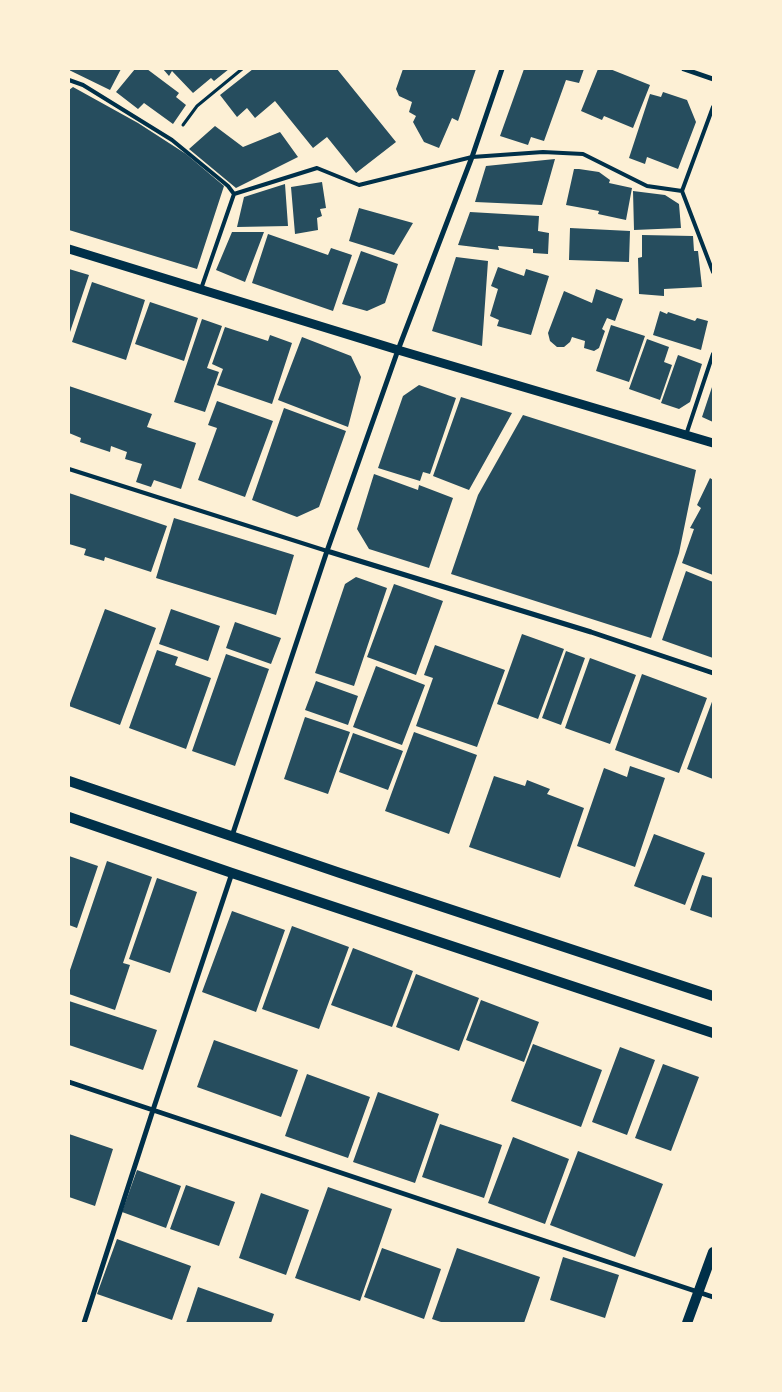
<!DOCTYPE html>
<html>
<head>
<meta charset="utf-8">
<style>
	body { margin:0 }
	#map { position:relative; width:782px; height:1392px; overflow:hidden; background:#fdf0d5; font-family:"Asap Condensed",sans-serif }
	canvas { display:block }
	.frame { position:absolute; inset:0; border:70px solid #fdf0d5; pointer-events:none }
</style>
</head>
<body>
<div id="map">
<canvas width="782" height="1392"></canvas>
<div class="frame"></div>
</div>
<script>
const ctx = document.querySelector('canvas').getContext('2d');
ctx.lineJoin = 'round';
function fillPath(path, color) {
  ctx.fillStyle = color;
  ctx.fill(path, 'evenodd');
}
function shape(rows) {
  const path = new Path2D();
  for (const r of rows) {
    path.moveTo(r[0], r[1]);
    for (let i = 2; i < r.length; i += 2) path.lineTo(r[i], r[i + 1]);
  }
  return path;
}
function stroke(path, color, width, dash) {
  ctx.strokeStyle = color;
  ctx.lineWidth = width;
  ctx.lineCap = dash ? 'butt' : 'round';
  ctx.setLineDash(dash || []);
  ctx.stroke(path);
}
fillPath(shape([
	[69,69,121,69,110,90,69,70],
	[135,69,147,69,179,93,176,97,186,105,173,124,144,103,138,109,116,92],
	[163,69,229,69,214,81,211,78,193,93,172,71,169,76],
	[253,69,337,69,396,142,356,173,327,137,313,148,275,101,255,118,247,108,237,117,220,95],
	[403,69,476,69,458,121,452,118,439,148,424,142,413,122,416,116,409,112,412,102,399,96,396,89],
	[524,69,584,69,579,83,566,80,544,141,531,137,528,145,500,136],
	[598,69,610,69,650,85,633,128,604,116,602,120,581,111],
	[73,87,138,123,186,154,224,186,197,269,69,230,69,90],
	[663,92,687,100,696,122,678,169,647,157,645,164,629,158,650,94,661,97],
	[215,126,243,147,280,132,298,157,236,188,189,149],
	[555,159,542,205,475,202,486,166],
	[574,169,579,169,599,172,610,180,609,183,632,188,626,220,598,214,599,211,566,205],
	[322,182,326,208,320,209,322,216,317,218,318,230,295,234,291,187],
	[285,184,288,226,237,227,244,197],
	[633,191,665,195,679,204,681,228,634,230],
	[359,208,413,223,394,255,349,241],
	[470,212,539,216,538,231,549,233,548,254,533,253,533,249,498,246,499,250,458,245],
	[570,228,630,231,629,262,569,260],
	[232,232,264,232,245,282,216,270],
	[268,234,328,255,331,248,352,255,333,311,252,283],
	[642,235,693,236,694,251,698,251,702,287,664,289,664,296,639,294,638,258,642,257],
	[361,251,398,264,385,303,367,311,342,304],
	[456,257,488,261,482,346,432,331],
	[498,267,524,276,526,269,549,276,531,335,497,326,499,320,490,316,498,289,491,286],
	[69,269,89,275,69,335],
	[92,282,145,300,126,360,72,342],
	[596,289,623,299,615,321,607,318,602,329,605,331,599,348,594,351,584,348,585,341,572,337,570,342,564,347,557,347,550,341,548,333,564,291,592,303],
	[150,302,198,318,184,361,135,344],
	[660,311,667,314,668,312,695,321,697,318,708,321,701,350,653,335],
	[202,319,222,326,207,368,219,372,205,412,174,402],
	[611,325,645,336,629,382,596,371],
	[225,327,268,341,270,335,292,343,272,404,217,385,223,369,212,364],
	[302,337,351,356,361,377,348,427,278,400],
	[647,339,669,347,664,362,672,365,660,400,629,389],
	[678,355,702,364,690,402,679,409,661,403],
	[713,384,713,422,702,417],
	[419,385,456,398,430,474,423,472,420,481,378,468,403,396],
	[69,386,152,414,147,427,196,443,181,489,154,480,151,487,136,482,142,464,125,459,127,452,111,446,110,452,80,442,81,438,69,433],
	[461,397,512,413,469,490,433,476],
	[217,401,273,421,245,497,198,480,217,428,208,425],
	[284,408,346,431,319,507,297,517,252,500],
	[523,415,696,470,679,553,651,638,451,574,478,495],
	[374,474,418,490,419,485,453,498,429,568,369,549,357,529],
	[710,478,713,480,713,575,682,563,694,529,690,528,701,508,697,505],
	[69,493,167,526,151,572,105,557,104,561,84,555,86,549,69,544],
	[174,518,294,555,276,615,156,578],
	[686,571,713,582,713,658,662,640],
	[356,577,387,588,354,686,315,673,345,584],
	[394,584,443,601,416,675,367,657],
	[105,609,156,628,120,725,69,706],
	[171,609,220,626,208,661,159,644],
	[235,622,281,638,271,664,226,648],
	[522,634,564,649,538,719,497,704],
	[435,645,505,670,477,747,416,726,433,678,424,675],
	[157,650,178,657,175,665,211,678,186,749,129,728],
	[566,651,585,658,561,725,542,718],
	[226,654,269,669,235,766,192,751],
	[590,658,636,675,610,744,565,728],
	[376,666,425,685,402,745,353,727],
	[642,674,707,698,679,773,615,750],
	[316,681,358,696,348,725,305,710],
	[713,699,713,779,687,769],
	[305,717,350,732,328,794,284,779],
	[414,732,477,755,449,834,385,811],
	[353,733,403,751,388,790,339,772],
	[630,766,665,778,635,867,577,846,604,768,627,777],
	[494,776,525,786,527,780,550,789,547,794,584,808,560,878,469,847],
	[654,834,705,853,685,905,634,886],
	[69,856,98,866,77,928,69,925],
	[107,861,152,877,123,963,130,965,115,1010,69,994,69,973],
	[702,875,713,878,713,918,690,910],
	[157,878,197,892,170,973,129,959],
	[232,911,285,930,256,1012,202,992],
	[292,926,349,947,319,1029,262,1009],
	[353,948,413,971,392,1027,331,1005],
	[416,974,479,998,459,1051,396,1027],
	[481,1000,539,1022,524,1062,466,1040],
	[69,1001,157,1030,143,1070,69,1045],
	[214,1040,298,1070,281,1117,197,1087],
	[533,1044,602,1070,581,1127,511,1101],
	[620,1047,655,1060,627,1135,592,1122],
	[663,1064,699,1077,671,1151,635,1138],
	[307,1074,370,1097,348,1158,285,1136],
	[378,1092,439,1114,415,1183,353,1162],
	[440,1124,502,1145,484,1198,422,1177],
	[69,1134,113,1149,95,1206,69,1197],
	[513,1137,569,1159,545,1224,488,1203],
	[578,1151,663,1184,635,1257,550,1225],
	[137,1170,181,1186,166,1228,122,1212],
	[186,1185,235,1202,219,1246,170,1229],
	[328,1187,392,1209,360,1301,295,1278],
	[261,1193,309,1210,286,1275,239,1258],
	[117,1239,191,1266,172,1320,97,1294],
	[382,1248,441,1269,424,1319,364,1297],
	[457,1248,540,1277,524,1323,444,1323,432,1319],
	[563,1257,619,1275,605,1318,550,1300],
	[198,1287,274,1314,271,1323,186,1323]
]), '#264d5e');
stroke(shape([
	[183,125,197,106,242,69]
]), '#003049', 3);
stroke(shape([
	[69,80,83,85,172,140,228,186,234,194,317,168,359,185,472,157,543,152,583,154,647,186,682,191],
	[713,107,682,191,713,272],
	[201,289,234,194],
	[686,435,713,354],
	[69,469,327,551]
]), '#003049', 4);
stroke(shape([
	[684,69,713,79],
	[327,551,591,632,713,673],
	[232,836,327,551,398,350,472,157,502,69],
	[69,1082,713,1297],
	[84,1323,153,1110,232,873]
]), '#003049', 5);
stroke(shape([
	[69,249,398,350,713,443]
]), '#003049', 9);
stroke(shape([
	[69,781,340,873,713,996],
	[69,817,232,873,713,1033],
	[687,1323,713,1252]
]), '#003049', 10);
</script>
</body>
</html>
